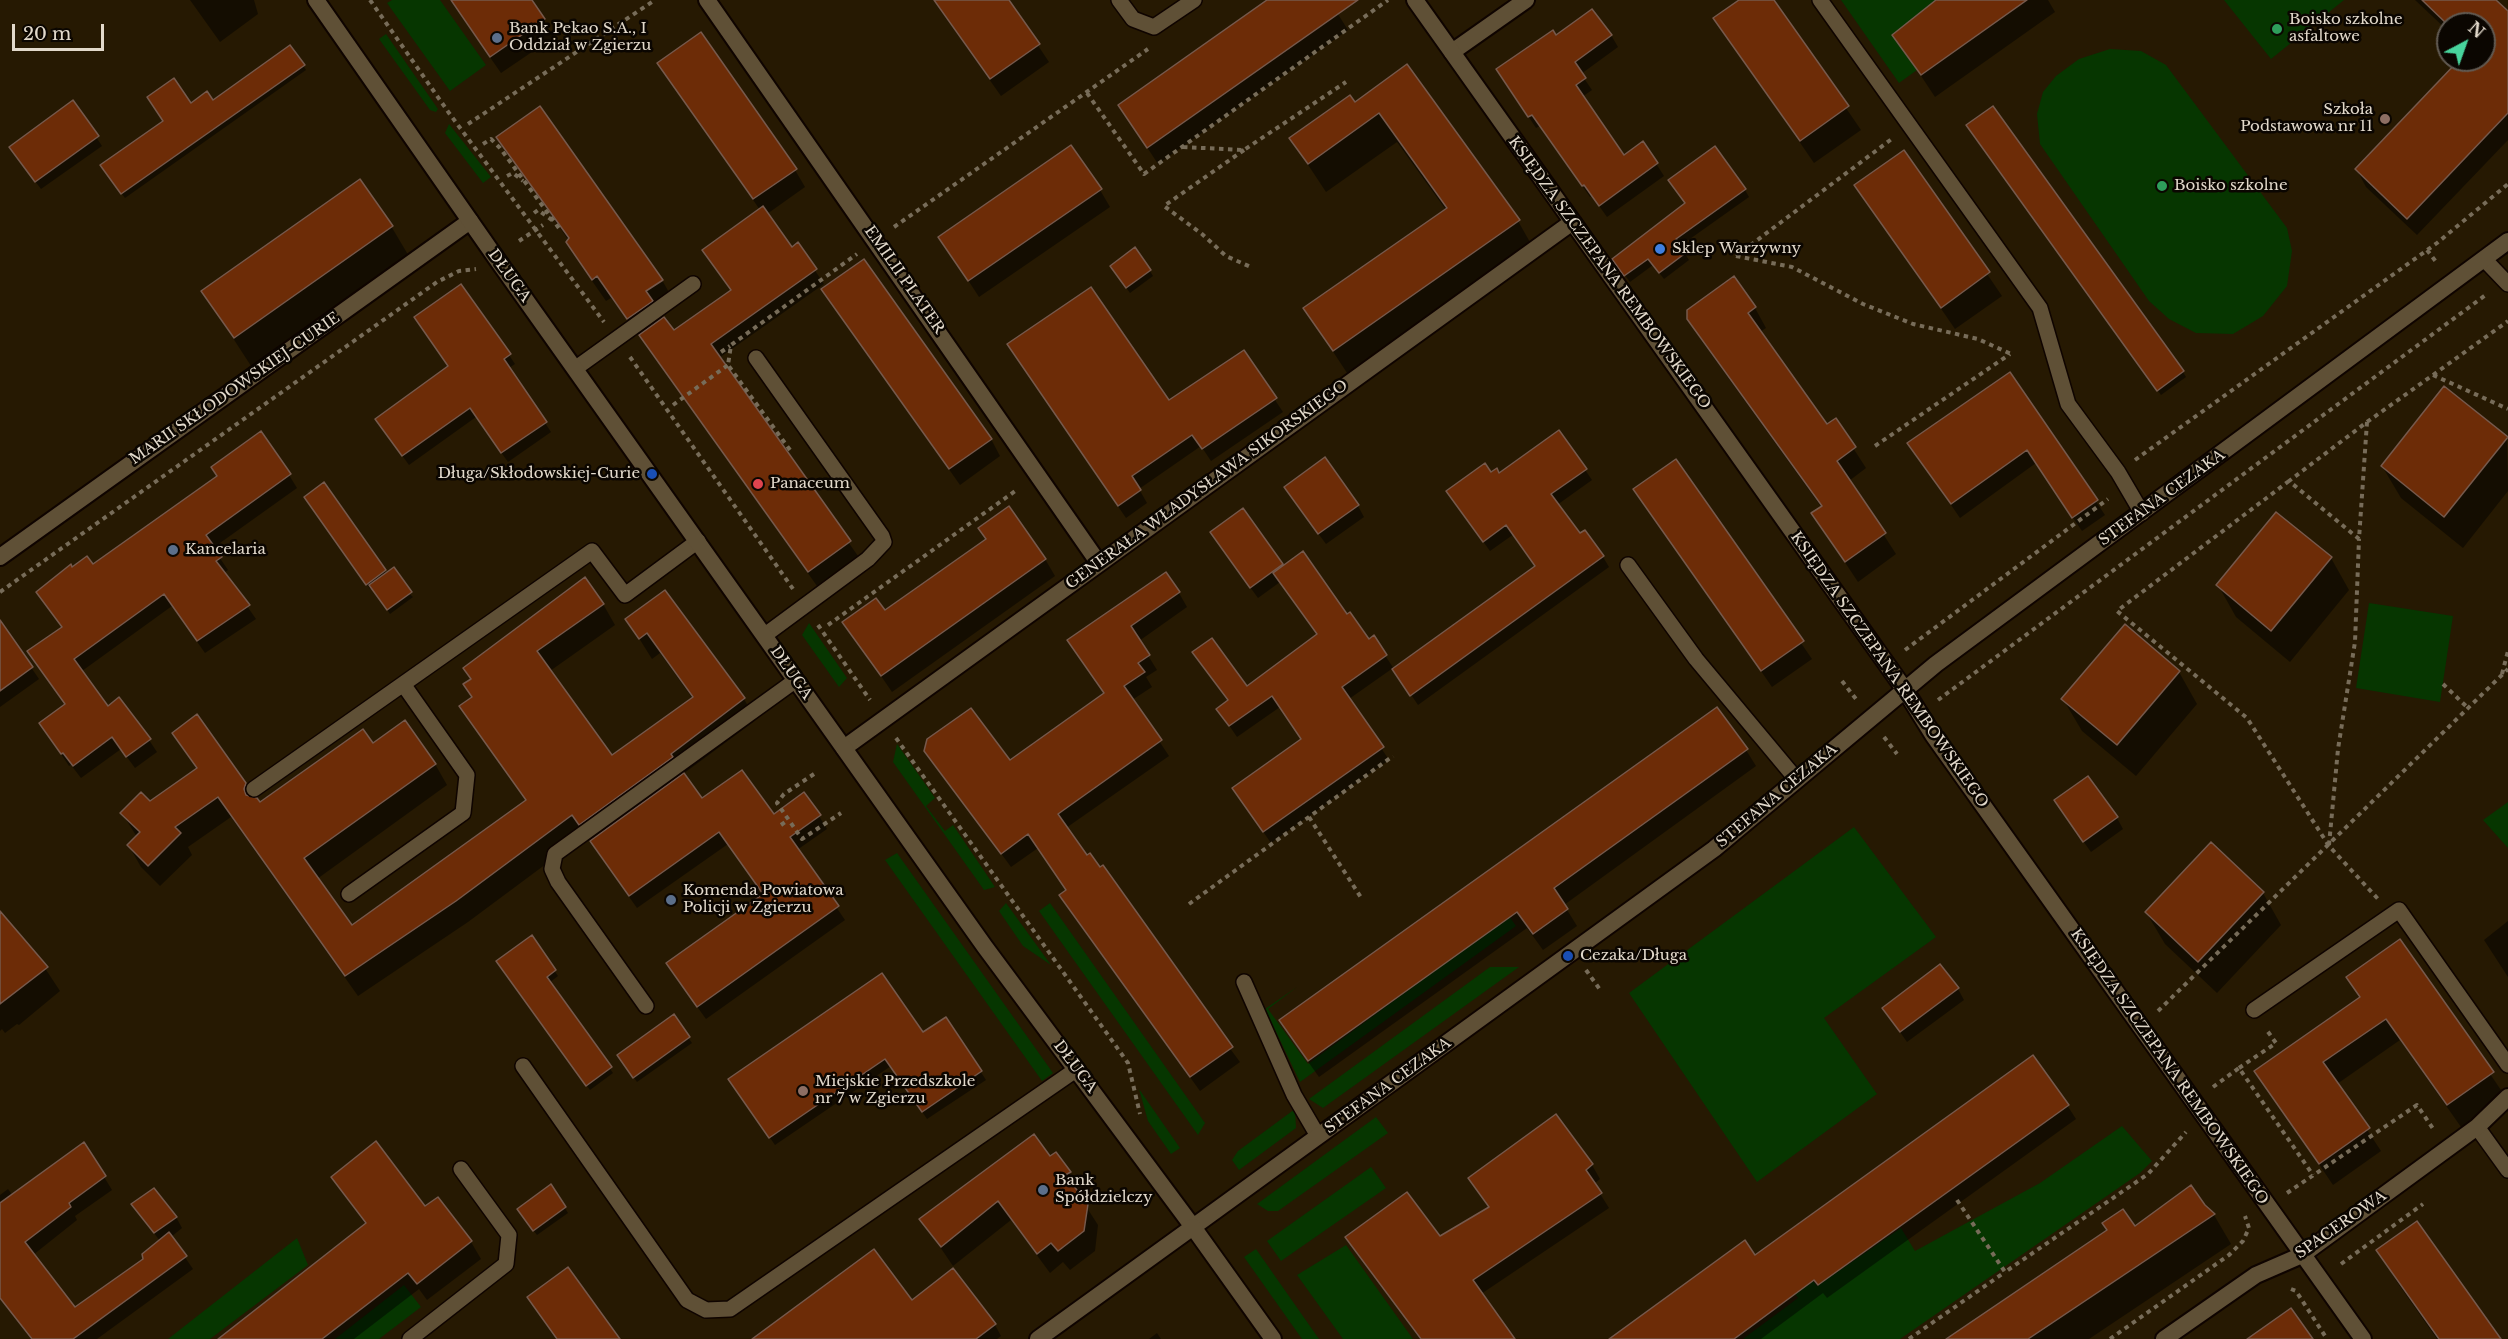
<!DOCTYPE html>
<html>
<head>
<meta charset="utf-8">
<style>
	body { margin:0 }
	#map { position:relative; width:2508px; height:1339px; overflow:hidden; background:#261902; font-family:"Libre Baskerville",serif }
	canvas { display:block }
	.north { position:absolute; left:2436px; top:12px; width:60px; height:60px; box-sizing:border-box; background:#0b0601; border:2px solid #615a52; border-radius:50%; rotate:41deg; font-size:16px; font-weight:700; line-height:24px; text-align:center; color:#e2d9cb }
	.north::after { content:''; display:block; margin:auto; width:21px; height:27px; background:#48d49d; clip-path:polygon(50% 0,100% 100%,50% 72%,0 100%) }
	.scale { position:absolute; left:12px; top:24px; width:92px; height:27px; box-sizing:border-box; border:3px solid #e2d9cb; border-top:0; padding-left:8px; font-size:18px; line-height:21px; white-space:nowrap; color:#e2d9cb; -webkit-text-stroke:4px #0b0601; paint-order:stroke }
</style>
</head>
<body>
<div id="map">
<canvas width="2508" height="1339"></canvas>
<div class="north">N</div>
<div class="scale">20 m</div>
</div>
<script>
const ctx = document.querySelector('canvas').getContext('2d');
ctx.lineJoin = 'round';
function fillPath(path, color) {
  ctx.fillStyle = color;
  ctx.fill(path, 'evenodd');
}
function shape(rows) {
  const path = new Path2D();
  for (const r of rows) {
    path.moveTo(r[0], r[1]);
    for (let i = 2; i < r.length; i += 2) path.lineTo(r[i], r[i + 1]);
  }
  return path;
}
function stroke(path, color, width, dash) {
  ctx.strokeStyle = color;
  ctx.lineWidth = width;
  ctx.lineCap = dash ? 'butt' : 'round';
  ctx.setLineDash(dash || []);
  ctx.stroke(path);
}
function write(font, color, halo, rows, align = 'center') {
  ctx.font = font + ' "Libre Baskerville",serif';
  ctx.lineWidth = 5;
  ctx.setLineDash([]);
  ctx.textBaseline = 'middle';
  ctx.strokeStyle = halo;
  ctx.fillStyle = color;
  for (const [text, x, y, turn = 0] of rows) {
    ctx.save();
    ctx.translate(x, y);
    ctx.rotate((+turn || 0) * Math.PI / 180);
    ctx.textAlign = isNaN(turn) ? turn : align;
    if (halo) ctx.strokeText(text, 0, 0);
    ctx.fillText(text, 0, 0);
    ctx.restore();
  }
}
fillPath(shape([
	[392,0,440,0,486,65,450,91,387,3],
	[1841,0,1941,0,1893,35,1917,70,1899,83],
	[2224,0,2344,0,2271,59],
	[386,34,438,109,436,112,430,110,379,39],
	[2110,49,2141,51,2166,65,2287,228,2292,251,2287,286,2263,316,2233,334,2196,333,2169,319,2149,301,2040,144,2037,114,2043,92,2056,76,2079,59],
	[449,124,491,177,483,183,445,133],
	[2369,603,2453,616,2440,702,2356,688],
	[809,623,847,678,839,687,802,635],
	[897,744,935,798,926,806,945,831,953,825,995,887,984,890,893,762],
	[2508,802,2508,848,2483,820],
	[1854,827,1936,937,1824,1018,1877,1094,1757,1182,1629,993],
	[897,853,1053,1073,1042,1081,885,860],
	[1006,903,1051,965,1023,946,999,911],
	[1050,903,1205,1123,1198,1135,1039,911],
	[1509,916,1516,926,1300,1082,1265,1009,1297,987,1268,1009,1308,1064],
	[1490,967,1519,967,1323,1108,1309,1099],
	[1139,1089,1180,1148,1171,1154,1148,1121],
	[1295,1109,1296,1128,1239,1170,1232,1160,1238,1151],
	[1376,1117,1388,1133,1278,1211,1268,1211,1257,1204],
	[2122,1126,2152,1161,2140,1173,1900,1339,1743,1339,1798,1298,1782,1275,1799,1263,1817,1286,1901,1228,1915,1251,2040,1183],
	[1371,1167,1386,1188,1281,1261,1267,1241],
	[297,1238,308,1265,210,1339,168,1339],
	[1346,1245,1413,1339,1343,1339,1297,1275],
	[1256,1249,1319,1339,1302,1339,1244,1257],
	[404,1285,421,1307,379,1339,335,1339]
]), '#063600');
fillPath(shape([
	[190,0,254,0,258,14,220,42],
	[450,0,530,0,554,37,501,73],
	[933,0,1009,2,1049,62,1001,96],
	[1270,0,1329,0,1348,30,1158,164,1120,106],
	[1742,0,1772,0,1861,130,1814,163,1715,19],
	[1940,0,2048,0,2055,12,1935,97,1894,35,1910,24,1909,21],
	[2415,0,2494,0,2508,13,2508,140,2417,235,2366,187,2357,170,2462,60,2484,60,2484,24,2448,24,2448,31],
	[1611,35,1618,47,1581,74,1592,90,1582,97,1624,157,1643,143,1664,176,1607,217,1592,196,1590,197,1540,126,1536,128,1505,81,1556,37],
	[659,63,795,170,805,187,767,214,791,249,798,245,824,284,719,358,858,556,817,586,643,340,611,298,606,301,581,265,569,241,498,137,662,280,675,303,659,314,674,332,732,291,704,250,760,210],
	[303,65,306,70,125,198,105,171,191,105,213,102],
	[1407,67,1518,221,1535,251,1351,379,1305,309,1446,210,1397,142,1326,192,1291,139,1355,104],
	[73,102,102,146,41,189,16,156],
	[1992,108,2183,372,2186,377,2161,395,1971,130],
	[1904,152,2002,296,1955,329,1856,185],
	[1100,190,1110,207,979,297,940,237],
	[1745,190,1749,197,1680,246,1689,260,1664,279,1653,265,1630,282,1618,266,1686,204],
	[391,226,410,258,253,369,203,292],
	[1150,271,1153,276,1130,293,1115,272],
	[823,290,991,439,1000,456,960,485],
	[1755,308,1766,328,1760,332,1827,426,1835,420,1866,468,1849,481,1896,554,1858,582,1813,514,1822,508,1701,340,1689,319],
	[1243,352,1283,412,1211,461,1201,446,1139,489,1147,503,1126,518,1016,357,1169,402],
	[509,355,515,364,509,368,551,432,508,462,476,417,409,465,382,428],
	[2010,374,2105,515,2082,531,2036,463,1960,518,1909,444],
	[1559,432,1592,480,1557,505,1580,535,1603,557,1609,567,1418,705,1393,668,1349,699,1389,760,1271,843,1241,800,1303,740,1280,707,1237,737,1218,709,1228,702,1194,652,1247,688,1318,635,1280,582,1258,598,1218,543,1243,511,1283,567,1347,616,1369,641,1373,637,1394,669,1536,567,1514,534,1490,551,1454,501,1491,474,1499,475],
	[2507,437,2508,491,2463,548,2401,498,2382,466],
	[1675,461,1812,659,1772,687,1635,489],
	[289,475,297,488,213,548,228,570,224,573,256,619,205,653,172,606,82,671,108,708,149,740,157,752,135,768,121,749,81,778,71,765,69,766,41,724,66,705,29,652,62,628,38,592,72,569,93,566],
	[324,484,387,574,413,597,390,614,372,587,370,589,309,502],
	[1292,498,1358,506,1364,517,1326,544],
	[2331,558,2349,590,2290,662,2236,617,2218,585],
	[1045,559,1055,576,892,692,844,622,885,612],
	[665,592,744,699,756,720,683,774,702,800,773,816,819,816,827,829,797,850,845,920,706,1019,675,976,764,895,728,844,637,908,585,835,468,922,358,996,231,817,188,847,192,855,160,886,141,867,129,846,137,837,122,813,149,803,197,770,174,733,245,784,260,804,372,745,435,764,447,785,317,879,351,927,527,802,461,706,473,698,465,685,603,604,615,625,550,671,612,758,693,699,660,653,652,659,627,619],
	[1179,593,1187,607,1139,641,1157,670,1146,677,1152,687,1132,700,1169,756,1066,828,1240,1062,1200,1091,1069,910,1061,896,1067,891,1038,848,1011,867,926,751,1010,763,1105,694,1078,655],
	[0,622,39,679,0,707],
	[2179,672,2197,704,2136,776,2082,731,2063,699],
	[1746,750,1756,766,1564,905,1577,926,1543,950,1527,928,1319,1077,1291,1038,1281,1021],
	[2062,812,2117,818,2123,829,2091,852],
	[2211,844,2263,893,2281,925,2217,993,2165,944,2146,912],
	[0,914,28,950,31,947,60,991,19,1025,17,1024,5,1033,2,1029,0,1031],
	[2508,921,2508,977,2484,940],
	[531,937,558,976,549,983,613,1073,590,1090,501,966],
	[2400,941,2505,1096,2461,1127,2400,1040,2337,1084,2381,1151,2333,1185,2256,1071,2360,999,2348,978],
	[1958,989,1964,1000,1907,1042,1884,1009],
	[674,1017,692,1043,637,1082,622,1061],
	[946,1019,986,1080,927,1119,891,1066,775,1145,735,1087,923,1034],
	[2067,1105,2076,1119,1827,1298,1823,1293,1761,1339,1612,1339,1755,1257],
	[1555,1116,1592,1165,1600,1179,1594,1184,1609,1208,1481,1294,1514,1339,1420,1339,1347,1237,1439,1238,1489,1208,1470,1178],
	[84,1144,112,1190,75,1216,77,1220,33,1255,75,1309,145,1260,160,1241,133,1205,176,1217,182,1228,171,1237,193,1269,97,1339,31,1339,0,1297,0,1195,8,1189,13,1196],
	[1050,1158,1069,1173,1081,1192,1078,1194,1098,1225,1095,1251,1070,1270,1063,1262,1050,1273,1011,1220,953,1266,921,1219],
	[332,1177,425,1208,471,1242,481,1259,427,1300,419,1289,354,1339,220,1339,366,1225],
	[2204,1206,2214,1215,2231,1244,2089,1339,1948,1339,2108,1231,2134,1228],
	[565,1208,568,1213,537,1235,521,1214],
	[2378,1250,2499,1339,2437,1339,2397,1282],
	[953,1270,995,1325,1001,1336,997,1339,755,1339,911,1302],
	[1157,1333,1161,1339,1149,1339]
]), '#0007');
const building = shape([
	[451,0,532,0,545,19,490,57,451,0],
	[934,0,1009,0,1040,44,990,79,934,0],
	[1267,0,1358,0,1147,148,1118,105,1267,0],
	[1739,0,1774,0,1849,106,1800,141,1713,18,1739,0],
	[1936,0,2027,0,1921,75,1892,35,1936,0],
	[2422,0,2496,0,2508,11,2508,113,2407,219,2355,169,2459,60,2484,60,2484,24,2448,25,2422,0],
	[1592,9,1612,35,1575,62,1586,78,1576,85,1624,155,1643,141,1658,163,1599,206,1584,185,1582,186,1532,115,1528,117,1496,69,1553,30,1556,35,1592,9],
	[701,32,797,169,753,199,657,63,701,32],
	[290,45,305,65,121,194,100,165,163,121,147,97,174,78,191,103,207,91,213,100,290,45],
	[1407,64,1520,220,1333,351,1303,308,1447,208,1379,113,1308,164,1289,138,1350,95,1355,102,1407,64],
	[73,100,99,136,35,182,9,147,73,100],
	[540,106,663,280,646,291,653,301,627,319,597,276,592,280,566,242,569,238,496,137,540,106],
	[1993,106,2184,371,2157,391,1966,125,1993,106],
	[1071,145,1102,189,968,281,938,237,1071,145],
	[1715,146,1746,189,1676,239,1687,252,1659,273,1648,259,1624,276,1612,259,1685,203,1668,180,1715,146],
	[1904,150,1990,272,1941,308,1854,185,1904,150],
	[360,179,393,226,234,338,201,291,360,179],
	[763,206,792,247,798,242,817,269,711,344,851,541,808,572,639,335,664,317,674,330,731,290,702,250,763,206],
	[1135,247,1151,270,1126,288,1110,266,1135,247],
	[864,259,992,439,949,469,821,289,864,259],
	[1734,276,1756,307,1748,313,1827,424,1836,418,1856,447,1837,461,1886,533,1845,562,1811,513,1822,506,1687,319,1687,310,1734,276],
	[461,284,511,354,504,359,547,422,501,453,470,408,402,456,375,419,448,366,414,317,461,284],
	[1091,287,1169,400,1244,350,1277,398,1202,449,1192,435,1132,476,1141,490,1118,506,1007,344,1091,287],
	[2010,372,2098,500,2072,518,2027,450,1951,504,1907,443,2010,372],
	[2444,386,2508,437,2444,517,2381,466,2444,386],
	[1559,430,1587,469,1551,494,1580,533,1585,530,1604,556,1410,696,1392,669,1535,566,1506,525,1483,542,1446,491,1485,463,1491,472,1497,468,1499,473,1559,430],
	[261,431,291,474,206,535,222,557,216,561,250,605,197,641,164,594,74,659,108,706,119,697,151,739,126,757,112,737,73,766,63,753,61,754,39,723,65,704,27,651,62,627,36,592,71,564,72,567,87,556,93,564,217,476,211,467,261,431],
	[1325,457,1359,505,1318,534,1284,487,1325,457],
	[1676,459,1804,641,1761,671,1633,489,1676,459],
	[324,482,386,570,366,585,304,497,324,482],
	[1009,506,1046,559,881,676,842,622,876,598,885,610,986,539,978,528,1009,506],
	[1243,508,1283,564,1250,588,1210,532,1243,508],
	[2276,512,2332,557,2271,631,2216,585,2276,512],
	[1303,551,1347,614,1350,612,1369,639,1374,635,1387,655,1342,687,1384,747,1263,832,1232,788,1301,739,1272,696,1229,726,1216,709,1228,700,1192,652,1212,638,1247,686,1317,634,1273,573,1303,551],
	[394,567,412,592,387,610,369,585,394,567],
	[1166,572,1180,592,1131,626,1150,655,1138,663,1145,672,1124,686,1162,740,1058,814,1087,855,1090,853,1100,867,1103,865,1233,1047,1190,1077,1059,895,1066,890,1028,834,1001,854,924,751,927,739,971,708,1010,760,1104,693,1067,640,1166,572],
	[585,577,604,604,537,651,612,755,693,697,647,633,639,639,625,619,665,590,745,698,671,754,673,757,579,825,572,815,456,901,345,976,218,797,175,827,181,833,148,866,127,845,140,832,120,813,141,792,150,801,197,768,172,733,197,714,246,783,244,789,246,795,257,798,260,802,363,729,373,743,405,720,436,764,304,858,352,925,526,800,459,706,472,697,463,684,471,679,463,668,585,577],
	[0,620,33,667,0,691,0,620],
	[2125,624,2180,671,2117,745,2061,699,2125,624],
	[1717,707,1748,749,1554,888,1568,909,1533,934,1517,912,1308,1061,1279,1020,1717,707],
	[742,770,774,814,804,792,821,815,790,837,839,906,697,1007,666,963,763,894,719,832,629,896,590,841,684,773,702,798,742,770],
	[2088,776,2118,817,2083,842,2054,800,2088,776],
	[2211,842,2264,892,2198,962,2145,912,2211,842],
	[0,911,48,967,0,1004,0,911],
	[532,935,556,970,547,977,612,1067,586,1086,496,961,532,935],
	[2400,939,2494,1072,2447,1105,2386,1019,2323,1062,2370,1128,2319,1164,2254,1071,2360,997,2346,977,2400,939],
	[1940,964,1959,988,1900,1032,1882,1008,1940,964],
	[882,973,923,1032,946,1017,982,1071,922,1112,885,1059,769,1138,728,1079,882,973],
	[674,1014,690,1037,633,1078,617,1055,674,1014],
	[2033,1055,2069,1105,1818,1285,1814,1280,1734,1339,1609,1339,1745,1240,1755,1255,2033,1055],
	[1556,1114,1593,1164,1586,1170,1602,1193,1473,1280,1515,1339,1421,1339,1345,1237,1407,1192,1440,1236,1489,1207,1468,1178,1556,1114],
	[1034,1134,1050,1156,1056,1152,1071,1172,1065,1175,1088,1204,1084,1231,1058,1251,1051,1243,1037,1254,998,1201,941,1247,919,1219,1034,1134],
	[376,1141,425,1206,438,1197,472,1241,417,1284,408,1273,322,1339,218,1339,366,1223,331,1177,376,1141],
	[84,1142,106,1176,69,1203,71,1207,25,1242,75,1307,143,1259,142,1254,169,1232,187,1256,73,1339,32,1339,0,1298,0,1203,84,1142],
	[551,1184,566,1207,533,1231,517,1209,551,1184],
	[2191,1185,2205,1205,2215,1214,2028,1339,1946,1339,2107,1230,2102,1223,2123,1209,2135,1226,2191,1185],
	[154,1188,177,1217,154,1233,131,1204,154,1188],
	[2417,1221,2501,1339,2439,1339,2376,1250,2417,1221],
	[874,1249,912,1300,953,1268,996,1324,976,1339,752,1339,874,1249],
	[568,1267,620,1339,557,1339,527,1297,568,1267],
	[2291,1308,2313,1339,2247,1339,2291,1308]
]);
fillPath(building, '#6d2c07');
stroke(building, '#76594c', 1.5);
const service = shape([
	[1119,0,1133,19,1154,27,1194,0],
	[1820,0,2040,308,2068,404,2118,472,2142,513],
	[2484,259,2508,284],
	[756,358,882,536,884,542,868,559,765,635],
	[576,368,693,284],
	[1628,565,1696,659,1797,780],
	[254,789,592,551,625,595,698,541],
	[349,894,463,813,467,775,403,684],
	[1244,982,1294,1095,1318,1136],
	[646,1006,558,882,552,869,555,854,796,680],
	[2254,1010,2399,910,2508,1065],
	[523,1066,687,1300,706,1310,730,1309,1077,1069],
	[2477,1127,2508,1170],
	[410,1339,506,1264,509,1235,461,1169]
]);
const minor = shape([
	[707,0,1098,562],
	[1452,52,1526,0],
	[0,557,470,221],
	[1905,690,1933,735,2363,1339],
	[844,748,1571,223],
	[2164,1339,2256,1275,2302,1255,2477,1127,2508,1097]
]);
const tertiary = shape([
	[316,0,496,258,985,947,1193,1227,1714,849,1936,664,2508,241],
	[1415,0,1905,690]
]);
const secondary = shape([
	[1038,1339,1193,1227,1273,1339]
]);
stroke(service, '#0f0400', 18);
stroke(minor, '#0f0400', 20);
stroke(tertiary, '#0f0400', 20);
stroke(secondary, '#0f0400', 20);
stroke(shape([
	[370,0,449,113,604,322],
	[1087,93,1144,174,1388,0],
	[468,124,655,0],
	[483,144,491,139,500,148,561,231],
	[1183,147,1244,150,1346,82],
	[1244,150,1164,206,1202,234,1226,256,1253,268],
	[507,176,513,173,523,181],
	[534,213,538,210,552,220],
	[894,227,1148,49],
	[519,241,543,225],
	[2427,250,2437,263],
	[1736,256,1792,267,1863,304,1913,324,1978,339,2011,354],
	[1736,256,1893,138],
	[721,352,730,346],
	[630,357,793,589],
	[2433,375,2508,321],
	[673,405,728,365],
	[2367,422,2359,539,2289,481,2367,422,2433,375,2508,409],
	[1875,446,2010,354],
	[790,450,728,365,731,345,857,254],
	[2135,460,2437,243,2508,184],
	[2289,481,2117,611,2247,718,2329,846,2378,899],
	[0,592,437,282,459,271,476,269],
	[818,625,870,700],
	[828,625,1018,489],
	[1905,650,2108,499],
	[2502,674,2508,651],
	[1842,681,1856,699],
	[2443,684,2468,708],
	[1938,700,2487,294],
	[1884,737,1897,754],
	[896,738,1128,1063,1140,1114],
	[814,774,784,794,777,803,802,839,841,813],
	[1309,817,1362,899],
	[781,825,788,820],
	[2329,845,2338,749,2355,642,2359,539],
	[1189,904,1393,756],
	[1586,970,1601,991],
	[2158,1011,2508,669],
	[2239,1068,2276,1043,2266,1029],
	[2213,1087,2239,1068,2313,1175],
	[2287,1193,2417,1105,2434,1130],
	[1957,1200,2005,1272,2148,1174,2186,1132],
	[2341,1264,2423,1204],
	[2291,1289,2296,1291,2327,1339],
	[1909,1339,2005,1272],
	[2110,1339,2229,1255,2243,1241,2249,1228,2245,1216]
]), '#776c59', 4, [4.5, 4.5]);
stroke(service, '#5f5036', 15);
stroke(minor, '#5f5036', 16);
stroke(tertiary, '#5f5036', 16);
stroke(secondary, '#5f5036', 16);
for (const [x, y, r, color] of [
	[2277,29,6,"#2e9e5b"],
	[497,38,6,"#5c6f8a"],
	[2385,119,6,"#8d6e63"],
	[2162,186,6,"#2e9e5b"],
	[1660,249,6,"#3f7fe0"],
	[652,474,6,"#1a4fb4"],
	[758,484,6,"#e0444e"],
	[173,550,6,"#5c6f8a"],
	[671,900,6,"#5c6f8a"],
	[1568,956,6,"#1a4fb4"],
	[803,1091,6,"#8d6e63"],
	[1043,1190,6,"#5c6f8a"]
]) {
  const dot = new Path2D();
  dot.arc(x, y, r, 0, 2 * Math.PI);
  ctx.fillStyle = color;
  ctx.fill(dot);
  stroke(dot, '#0b0601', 2);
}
write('15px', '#e2d9cb', '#0b0601', [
	["Boisko szkolne",2289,20],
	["asfaltowe",2289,37],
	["Bank Pekao S.A., I",509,29],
	["Oddział w Zgierzu",509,46],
	["Szkoła",2373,110,"right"],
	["Podstawowa nr 11",2373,127,"right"],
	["Boisko szkolne",2174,186],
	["Sklep Warzywny",1672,249],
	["Długa/Skłodowskiej-Curie",640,474,"right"],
	["Panaceum",770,484],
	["Kancelaria",185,550],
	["Komenda Powiatowa",683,891],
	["Policji w Zgierzu",683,908],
	["Cezaka/Długa",1580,956],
	["Miejskie Przedszkole",815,1082],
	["nr 7 w Zgierzu",815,1099],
	["Bank",1055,1181],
	["Spółdzielczy",1055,1198]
], 'left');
write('15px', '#e2d9cb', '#0b0601', [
	["KSIĘDZA SZCZEPANA REMBOWSKIEGO",1609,273,54],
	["DŁUGA",509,276,54],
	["EMILII PLATER",904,280,55],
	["MARII SKŁODOWSKIEJ-CURIE",235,389,-35],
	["GENERAŁA WŁADYSŁAWA SIKORSKIEGO",1207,485,-36],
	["STEFANA CEZAKA",2162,498,-36],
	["KSIĘDZA SZCZEPANA REMBOWSKIEGO",1889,670,55],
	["DŁUGA",791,673,55],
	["STEFANA CEZAKA",1777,796,-40],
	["DŁUGA",1075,1067,53],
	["KSIĘDZA SZCZEPANA REMBOWSKIEGO",2169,1067,55],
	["STEFANA CEZAKA",1388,1086,-36],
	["SPACEROWA",2341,1225,-35]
]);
</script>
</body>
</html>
